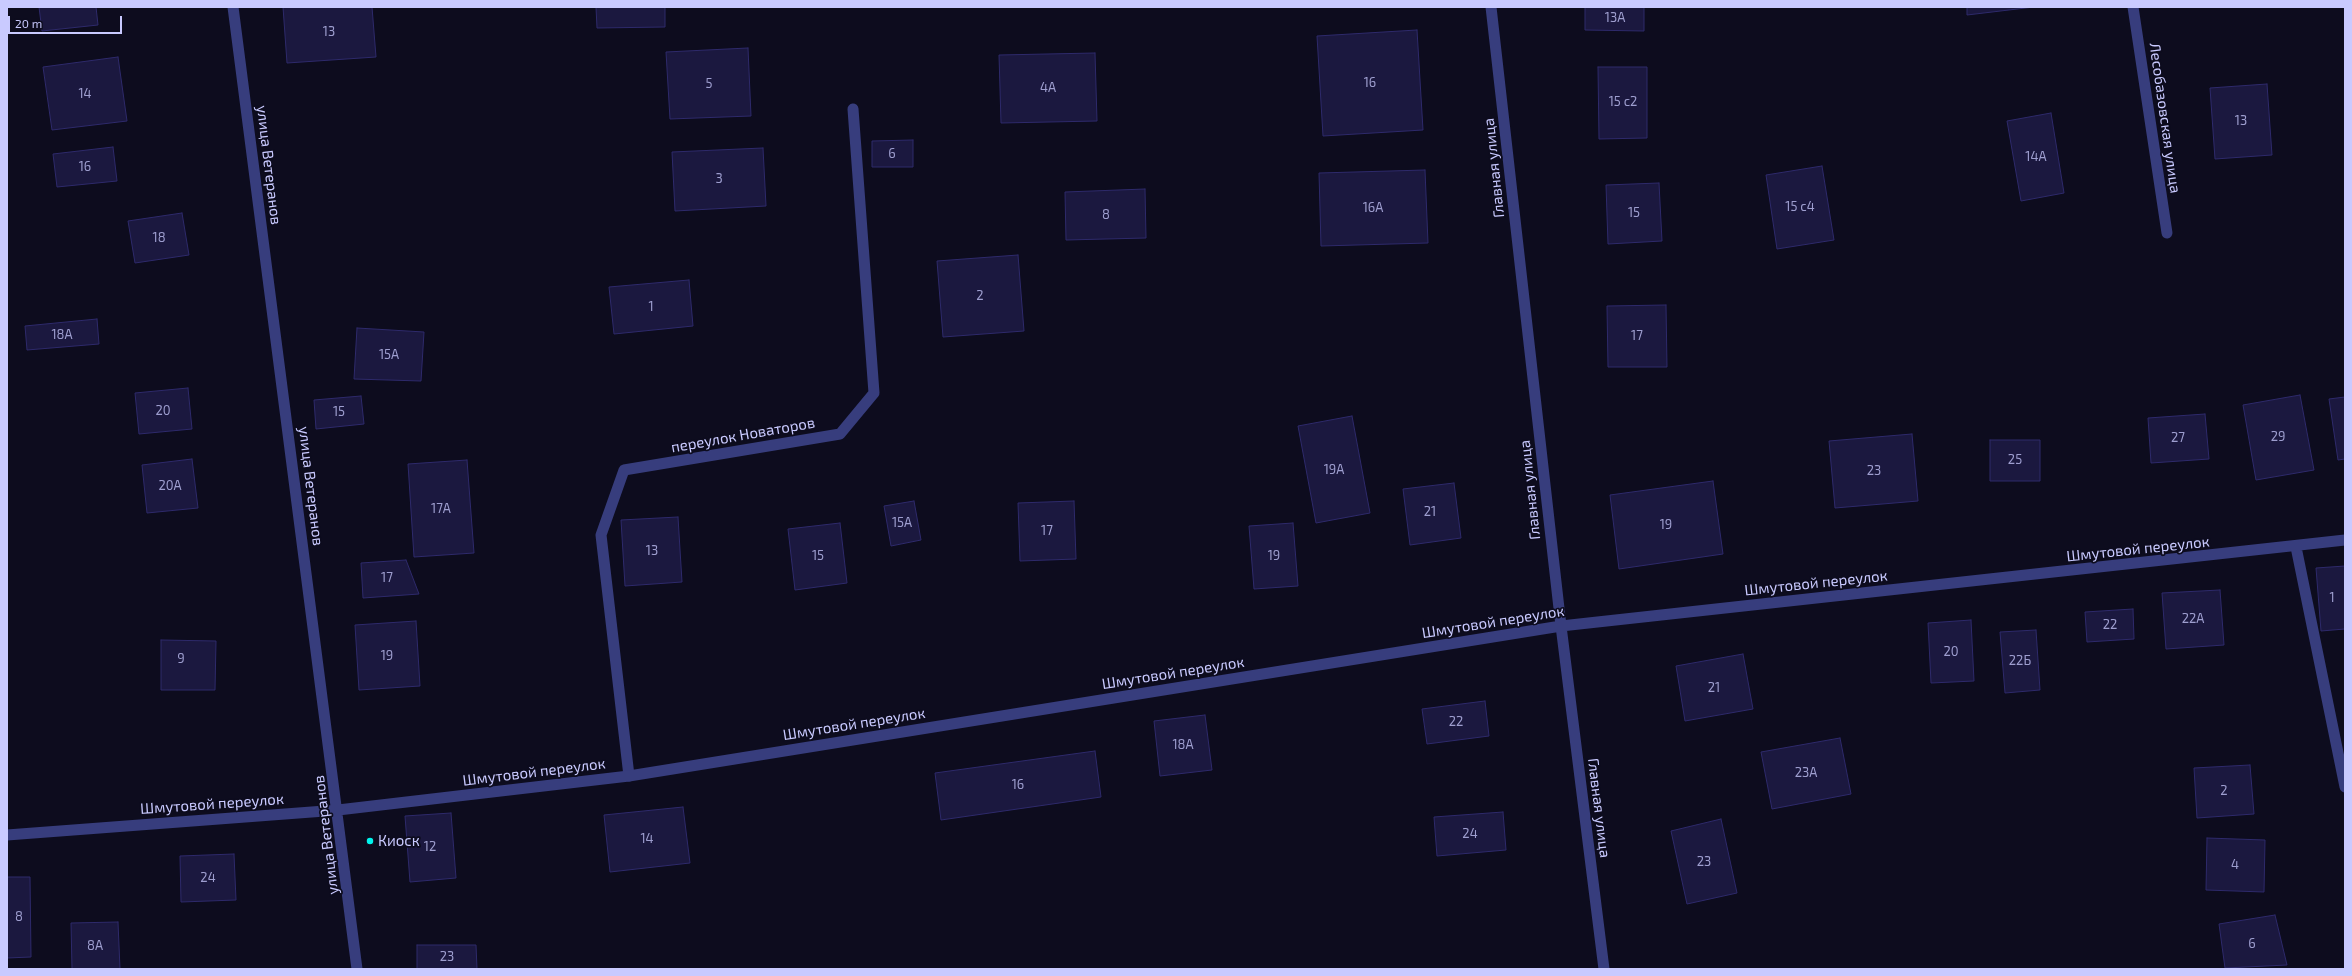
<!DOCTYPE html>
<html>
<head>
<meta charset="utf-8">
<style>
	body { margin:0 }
	#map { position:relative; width:2352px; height:976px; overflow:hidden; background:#0d0c1e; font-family:"Exo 2",sans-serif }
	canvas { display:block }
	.frame { position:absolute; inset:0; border:8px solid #c9caff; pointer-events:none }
	.scale { position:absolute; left:8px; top:16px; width:114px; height:18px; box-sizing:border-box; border:2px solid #c9caff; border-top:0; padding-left:5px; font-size:12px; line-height:14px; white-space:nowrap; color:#c9caff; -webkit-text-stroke:3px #0d0c1e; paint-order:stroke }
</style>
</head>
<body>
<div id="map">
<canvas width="2352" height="976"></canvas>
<div class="frame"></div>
<div class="scale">20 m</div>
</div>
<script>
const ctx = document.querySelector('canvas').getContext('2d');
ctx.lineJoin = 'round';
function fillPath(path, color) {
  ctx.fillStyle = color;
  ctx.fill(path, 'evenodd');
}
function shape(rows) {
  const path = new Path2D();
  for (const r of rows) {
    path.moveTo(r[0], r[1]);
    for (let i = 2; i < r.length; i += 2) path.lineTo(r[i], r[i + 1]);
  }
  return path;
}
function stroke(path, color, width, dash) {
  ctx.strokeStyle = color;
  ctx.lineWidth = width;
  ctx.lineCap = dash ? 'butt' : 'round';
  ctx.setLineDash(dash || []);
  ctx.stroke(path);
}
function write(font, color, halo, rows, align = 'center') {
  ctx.font = font + ' "Exo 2",sans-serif';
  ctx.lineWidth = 3.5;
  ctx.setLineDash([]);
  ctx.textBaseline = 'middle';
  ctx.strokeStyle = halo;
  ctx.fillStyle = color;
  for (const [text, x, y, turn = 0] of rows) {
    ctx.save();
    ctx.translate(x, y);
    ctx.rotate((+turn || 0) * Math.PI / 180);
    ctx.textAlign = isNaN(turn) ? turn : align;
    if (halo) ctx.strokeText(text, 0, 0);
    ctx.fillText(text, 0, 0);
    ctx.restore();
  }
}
const building = shape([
	[39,7,96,7,98,25,42,31,39,7],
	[283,7,372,7,376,57,287,63,283,7],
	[596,7,665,7,665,27,597,28,596,7],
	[1585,7,1644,7,1644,31,1585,30,1585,7],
	[1967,7,2034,7,1967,15,1967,7],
	[1417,30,1423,130,1323,136,1317,36,1417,30],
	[748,48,751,116,670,119,666,52,748,48],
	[1095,53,1097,121,1001,123,999,55,1095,53],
	[118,57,127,121,52,130,43,67,118,57],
	[1598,67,1647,67,1647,138,1599,139,1598,67],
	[2267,84,2272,155,2215,159,2210,88,2267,84],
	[2051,113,2064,193,2021,201,2007,121,2051,113],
	[913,140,913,167,872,167,872,141,913,140],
	[113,147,117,181,57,187,53,154,113,147],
	[763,148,766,206,675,211,672,152,763,148],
	[1822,166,1834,240,1777,249,1766,175,1822,166],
	[1425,170,1428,243,1321,246,1319,173,1425,170],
	[1659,183,1662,241,1608,244,1606,185,1659,183],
	[1145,189,1146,238,1066,240,1065,192,1145,189],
	[182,213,189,255,135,263,128,221,182,213],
	[1018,255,1024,331,943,337,937,261,1018,255],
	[689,280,693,326,614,334,609,287,689,280],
	[1666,305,1667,367,1608,367,1607,306,1666,305],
	[97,319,99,344,27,350,25,326,97,319],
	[357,328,424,332,421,381,354,379,357,328],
	[188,388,192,429,139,434,135,393,188,388],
	[2300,395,2314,470,2256,480,2243,405,2300,395],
	[361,396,364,424,316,429,314,400,361,396],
	[2345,397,2345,459,2338,460,2329,399,2345,397],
	[2205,414,2209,459,2151,463,2148,418,2205,414],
	[1352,416,1370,513,1316,523,1298,426,1352,416],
	[1912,434,1918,501,1835,508,1829,441,1912,434],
	[1990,440,2040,440,2040,481,1990,481,1990,440],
	[192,459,198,508,147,513,142,465,192,459],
	[467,460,474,553,414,557,408,464,467,460],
	[1713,481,1723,554,1619,569,1610,495,1713,481],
	[1454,483,1461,538,1410,545,1403,489,1454,483],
	[914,501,921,540,891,546,884,506,914,501],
	[1074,501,1076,559,1020,561,1018,503,1074,501],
	[678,517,682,582,625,586,621,520,678,517],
	[840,523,847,583,795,590,788,529,840,523],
	[1293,523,1298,586,1254,589,1249,526,1293,523],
	[406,560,419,594,363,598,361,563,406,560],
	[2345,566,2345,629,2321,631,2316,568,2345,566],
	[2220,590,2224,645,2166,649,2162,593,2220,590],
	[2133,609,2134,639,2087,642,2085,612,2133,609],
	[1971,620,1974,681,1931,683,1928,623,1971,620],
	[416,621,420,686,359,690,355,625,416,621],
	[2036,630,2040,690,2005,693,2000,632,2036,630],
	[161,640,216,641,215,690,161,690,161,640],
	[1743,654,1753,709,1685,721,1676,666,1743,654],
	[1485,701,1489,736,1427,744,1422,709,1485,701],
	[1205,715,1212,770,1160,776,1154,721,1205,715],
	[1840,738,1851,794,1772,809,1761,752,1840,738],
	[1095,751,1101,797,941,820,935,773,1095,751],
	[2250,765,2254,814,2197,818,2194,768,2250,765],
	[683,807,690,863,610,872,604,815,683,807],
	[1503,812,1506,850,1437,856,1434,817,1503,812],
	[451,813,456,878,410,882,405,816,451,813],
	[1721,819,1737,893,1687,904,1671,831,1721,819],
	[2207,838,2265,840,2264,892,2206,890,2207,838],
	[234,854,236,900,181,902,180,856,234,854],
	[7,877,30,877,31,957,7,958,7,877],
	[2275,915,2287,965,2225,968,2219,924,2275,915],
	[118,922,120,969,72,969,71,923,118,922],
	[417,945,476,945,477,969,417,969,417,945]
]);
fillPath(building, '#1b183f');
stroke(building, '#2e2a6b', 1);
stroke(shape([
	[629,776,601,535,624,470,840,434,874,393,853,109]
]), '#373d7d', 11);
stroke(shape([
	[233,7,357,969],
	[1491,7,1561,626,1604,969],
	[2133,7,2167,233],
	[2296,547,2345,787],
	[7,835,338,810,629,776,1561,626,2345,540]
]), '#373d7d', 11);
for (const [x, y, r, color] of [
	[370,841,4,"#00f4ed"]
]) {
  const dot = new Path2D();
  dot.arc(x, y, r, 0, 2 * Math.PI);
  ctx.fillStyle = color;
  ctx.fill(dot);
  stroke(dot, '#0d0c1e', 1.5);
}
write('13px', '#9e9ecf', null, [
	["13А",1615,18],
	["13",329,32],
	["16",1370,83],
	["5",709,84],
	["4А",1048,88],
	["14",85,94],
	["15 с2",1623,102],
	["13",2241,121],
	["6",892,154],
	["14А",2036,157],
	["16",85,167],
	["3",719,179],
	["15 с4",1800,207],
	["16А",1373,208],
	["15",1634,213],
	["8",1106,215],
	["18",159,238],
	["2",980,296],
	["1",651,307],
	["18А",62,335],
	["17",1637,336],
	["15А",389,355],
	["20",163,411],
	["15",339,412],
	["29",2278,437],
	["27",2178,438],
	["25",2015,460],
	["19А",1334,470],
	["23",1874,471],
	["20А",170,486],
	["17А",441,509],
	["21",1430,512],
	["15А",902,523],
	["19",1666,525],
	["17",1047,531],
	["13",652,551],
	["15",818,556],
	["19",1274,556],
	["17",387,578],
	["1",2332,598],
	["22А",2193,619],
	["22",2110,625],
	["20",1951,652],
	["19",387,656],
	["9",181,659],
	["22Б",2020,661],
	["21",1714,688],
	["22",1456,722],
	["18А",1183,745],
	["23А",1806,773],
	["16",1018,785],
	["2",2224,791],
	["24",1470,834],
	["14",647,839],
	["12",430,847],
	["23",1704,862],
	["4",2235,865],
	["24",208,878],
	["8",19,917],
	["6",2252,944],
	["8А",95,946],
	["23",447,957]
]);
write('15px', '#c9caff', '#0d0c1e', [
	["Лесобазовская улица",2165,118,82],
	["улица Ветеранов",269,165,83],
	["Главная улица",1494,168,-96],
	["переулок Новаторов",743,435,-10],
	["улица Ветеранов",311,486,83],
	["Главная улица",1530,490,-96],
	["Шмутовой переулок",2138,549,-6],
	["Шмутовой переулок",1816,583,-6],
	["Шмутовой переулок",1493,622,-9],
	["Шмутовой переулок",1173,673,-9],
	["Шмутовой переулок",854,724,-9],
	["Шмутовой переулок",534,772,-7],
	["Шмутовой переулок",212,804,-4],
	["Главная улица",1599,808,83],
	["улица Ветеранов",326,835,-97]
]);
write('15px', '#c9caff', '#0d0c1e', [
	["Киоск",378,841]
], 'left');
</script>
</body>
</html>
